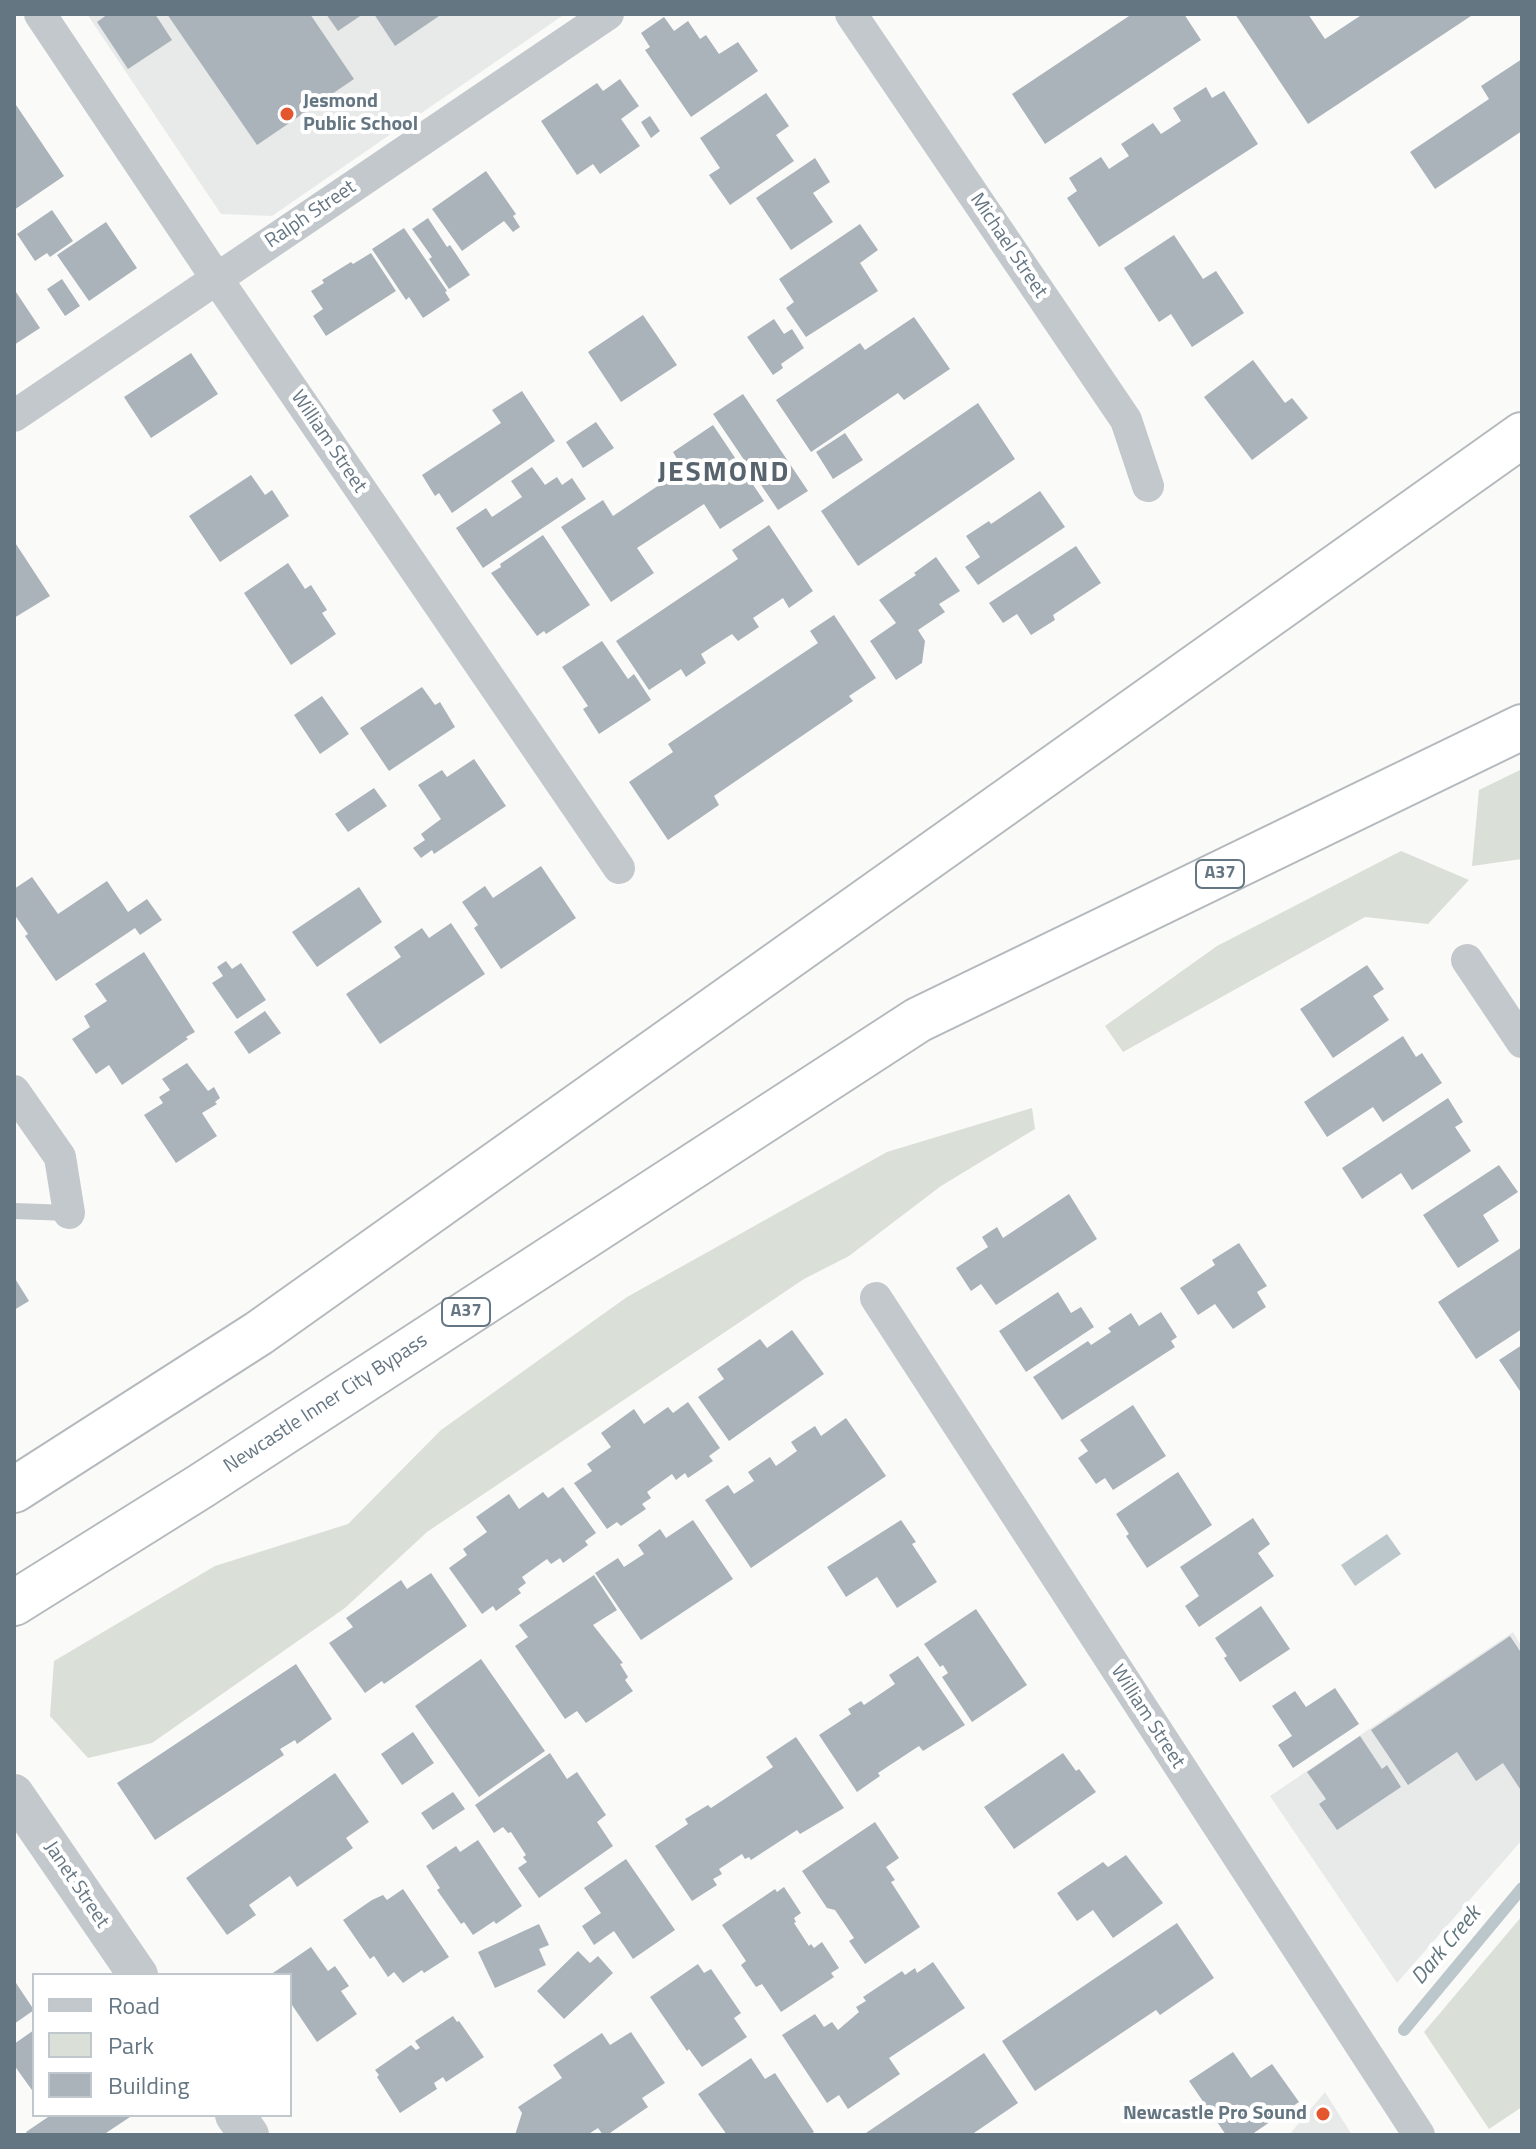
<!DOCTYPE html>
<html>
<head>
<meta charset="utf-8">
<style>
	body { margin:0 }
	#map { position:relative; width:1536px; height:2149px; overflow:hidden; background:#fafaf8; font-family:"Titillium Web",sans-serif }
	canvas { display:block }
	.frame { position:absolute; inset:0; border:16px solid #657683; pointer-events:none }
	.legend { position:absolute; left:32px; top:1973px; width:260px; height:144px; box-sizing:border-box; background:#fff; border:2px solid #c1c8cd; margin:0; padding:10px 14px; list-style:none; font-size:24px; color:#657683 }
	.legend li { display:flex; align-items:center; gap:16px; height:40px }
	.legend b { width:40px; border:2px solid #c1c8cd }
</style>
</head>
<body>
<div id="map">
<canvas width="1536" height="2149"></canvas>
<div class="frame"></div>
<ul class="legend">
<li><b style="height:10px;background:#c3c8cc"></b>Road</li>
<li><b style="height:22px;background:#dadfd7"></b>Park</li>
<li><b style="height:22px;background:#aab3b9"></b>Building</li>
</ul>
</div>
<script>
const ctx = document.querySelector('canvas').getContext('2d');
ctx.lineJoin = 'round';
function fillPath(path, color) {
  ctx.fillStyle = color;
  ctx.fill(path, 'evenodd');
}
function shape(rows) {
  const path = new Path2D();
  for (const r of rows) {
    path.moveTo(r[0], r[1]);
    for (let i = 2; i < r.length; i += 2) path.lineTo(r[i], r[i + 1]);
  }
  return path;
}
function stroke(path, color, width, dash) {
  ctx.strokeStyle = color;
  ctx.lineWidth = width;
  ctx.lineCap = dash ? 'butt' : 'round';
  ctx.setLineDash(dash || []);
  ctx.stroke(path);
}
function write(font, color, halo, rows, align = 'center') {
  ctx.font = font + ' "Titillium Web",sans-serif';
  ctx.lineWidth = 8;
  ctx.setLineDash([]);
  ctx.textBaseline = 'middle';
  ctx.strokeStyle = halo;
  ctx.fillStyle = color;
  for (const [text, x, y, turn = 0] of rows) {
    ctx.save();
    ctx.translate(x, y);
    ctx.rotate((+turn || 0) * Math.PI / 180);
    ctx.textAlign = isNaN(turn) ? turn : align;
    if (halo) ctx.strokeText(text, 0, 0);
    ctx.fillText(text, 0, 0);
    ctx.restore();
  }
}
fillPath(shape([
	[87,14,565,14,272,216,221,214],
	[1513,1632,1522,1647,1522,1840,1397,1983,1270,1796],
	[1325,2092,1352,2135,1289,2135]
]), '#e8e9e9');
fillPath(shape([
	[1522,769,1522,859,1472,866,1479,790],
	[1401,851,1469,880,1428,924,1365,917,1123,1052,1105,1026,1217,946],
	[1032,1108,1035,1129,941,1186,849,1256,804,1279,427,1532,345,1608,152,1743,88,1758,50,1716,54,1661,215,1566,348,1524,441,1430,627,1297,887,1152],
	[1522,1916,1522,2107,1489,2129,1424,2032]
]), '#dadfd7');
fillPath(shape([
	[1387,1534,1401,1554,1355,1586,1341,1565]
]), '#bbc7cb');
stroke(shape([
	[1404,2030,1522,1888]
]), '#bbc7cb', 12);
fillPath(shape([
	[108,14,155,14,172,40,128,69,97,22],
	[167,14,310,14,354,79,257,145],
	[326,14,363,14,338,31],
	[374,14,442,14,395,46],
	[1132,14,1184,14,1201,40,1045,144,1012,94],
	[1235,14,1308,14,1325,39,1363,14,1474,14,1308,124],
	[664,17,674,31,688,21,700,39,706,35,719,54,738,42,758,71,691,117,645,50,650,47,641,33],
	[1522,59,1522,131,1435,189,1410,152,1489,99,1481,86],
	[620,79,639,106,621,119,640,146,600,174,593,164,577,175,541,121,597,83,603,91],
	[1206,87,1212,98,1224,91,1258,144,1099,247,1067,198,1077,191,1069,178,1101,157,1109,169,1121,161,1129,156,1121,144,1153,123,1161,134,1181,121,1173,108],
	[766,93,789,126,776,135,794,161,730,205,709,175,720,168,700,138],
	[14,102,64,176,14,210],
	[650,116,660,131,651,138,641,122],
	[815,158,830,182,813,193,833,222,791,250,756,198],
	[486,171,516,214,513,216,520,227,513,232,504,221,462,251,432,209],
	[52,210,73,241,50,257,47,253,35,261,17,234],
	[428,218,447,247,450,245,470,275,449,289,429,259,432,257,412,229],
	[106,222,137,268,89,301,57,255],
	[860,224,878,250,860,263,878,291,806,337,786,308,794,302,779,279],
	[404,228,447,291,445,292,450,300,423,318,409,297,406,300,372,249],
	[1174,235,1203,279,1216,271,1244,313,1192,347,1171,314,1159,322,1124,268],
	[371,253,396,291,326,336,313,316,323,309,311,291,324,283,322,280,351,262,353,264],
	[62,279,80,306,65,316,47,289],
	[14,289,40,328,14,345],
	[643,315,677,365,621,402,588,352],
	[914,317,950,369,904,400,898,393,811,452,776,400,860,343,865,350],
	[774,319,784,334,792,329,804,348,781,364,783,368,773,375,747,337],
	[191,353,218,394,151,438,124,397],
	[1253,360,1285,403,1292,398,1308,418,1252,460,1204,397],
	[522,391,555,441,452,513,439,493,435,496,422,475,501,423,492,410],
	[743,394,808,491,778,510,713,414],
	[978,403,1015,459,858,566,821,511],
	[596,422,614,448,583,468,566,442],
	[713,425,764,501,720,529,704,504,637,548,654,573,611,602,561,527,603,500,613,516,683,469,673,452],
	[845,433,863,460,833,479,816,452],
	[532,467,545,485,557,477,562,485,572,478,586,499,483,568,456,528,486,508,492,517,522,497,511,481],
	[251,475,265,495,272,490,289,516,220,562,189,516],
	[1040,491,1065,527,978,585,965,567,980,557,966,536,989,521,991,524],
	[769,525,813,591,789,608,783,598,753,618,759,627,738,641,732,634,701,654,706,663,686,677,681,669,649,690,616,641,738,559,732,550],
	[543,535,590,605,546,634,544,631,537,636,491,573,501,567,500,564],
	[14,541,50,596,14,618],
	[1076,546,1101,583,1053,615,1055,620,1031,635,1017,614,1003,623,989,603],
	[936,557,960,591,939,604,945,612,918,630,925,641,922,663,896,680,870,641,896,623,879,600,916,575,914,573],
	[288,563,305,589,311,585,327,610,322,613,336,634,291,665,244,593],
	[834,615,876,678,849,696,853,701,714,796,719,805,668,840,629,782,673,752,668,744,818,643,810,631],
	[602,641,628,679,634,674,651,700,599,734,583,709,588,706,562,667],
	[422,687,435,705,440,702,455,727,389,771,360,728],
	[322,696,349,734,320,754,294,715],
	[474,759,506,806,434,854,432,850,421,858,413,848,425,840,421,834,441,819,418,785,442,770,447,777],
	[374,788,387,806,348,832,335,814],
	[541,866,576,918,501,969,474,928,478,925,462,902,485,886,493,898],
	[32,877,58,914,107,881,128,912,147,899,162,920,140,935,135,928,56,981,25,936,28,934,14,914,14,889],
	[359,887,382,922,317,967,292,932],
	[451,923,485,974,380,1044,346,994,401,957,394,947,422,928,429,938],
	[144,952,195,1032,186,1037,188,1039,122,1085,109,1065,96,1074,72,1039,90,1027,84,1016,107,1001,95,984],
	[226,961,232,969,241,963,266,1000,237,1019,212,983,223,976,217,967],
	[1367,965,1384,989,1373,996,1389,1020,1333,1058,1300,1009],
	[265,1011,281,1033,249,1054,234,1032],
	[1403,1036,1416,1057,1422,1053,1442,1083,1383,1122,1373,1107,1327,1137,1304,1102],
	[187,1063,208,1091,214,1087,220,1098,215,1102,217,1104,202,1113,217,1136,176,1163,144,1115,163,1103,159,1097,170,1090,162,1079],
	[1448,1098,1463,1122,1455,1127,1471,1151,1412,1190,1401,1173,1362,1199,1342,1168],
	[1499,1165,1518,1192,1483,1215,1499,1241,1458,1268,1423,1215],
	[1069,1194,1097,1239,996,1305,981,1284,971,1291,956,1268,988,1247,982,1237,997,1227,1003,1238],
	[1239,1243,1267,1286,1257,1292,1266,1307,1233,1329,1215,1304,1198,1315,1180,1288,1215,1265,1212,1260],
	[1522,1247,1522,1329,1476,1359,1438,1302],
	[14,1277,29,1301,14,1310],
	[1058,1292,1071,1313,1081,1307,1094,1327,1026,1372,999,1331],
	[1161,1312,1177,1337,1171,1341,1175,1347,1062,1420,1033,1377,1088,1341,1091,1345,1111,1332,1108,1328,1131,1313,1139,1326],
	[792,1330,824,1374,729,1441,698,1397,724,1379,717,1369,760,1339,767,1348],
	[1522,1345,1522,1394,1499,1360],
	[688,1402,720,1448,709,1456,713,1461,688,1478,685,1473,676,1480,672,1474,647,1492,651,1498,642,1504,646,1509,621,1526,617,1522,607,1529,574,1483,592,1471,587,1464,611,1447,601,1433,634,1409,644,1424,668,1407,673,1413],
	[1133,1405,1166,1456,1113,1490,1105,1478,1096,1484,1078,1458,1088,1451,1080,1440],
	[846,1418,886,1476,751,1568,705,1500,728,1485,734,1494,754,1481,748,1472,770,1457,776,1466,797,1451,791,1442,815,1426,821,1436],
	[1178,1472,1212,1525,1147,1568,1126,1536,1129,1534,1116,1514],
	[563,1487,596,1533,585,1541,588,1545,563,1563,560,1558,551,1564,547,1559,522,1577,526,1583,518,1589,521,1593,496,1611,493,1606,482,1614,449,1568,467,1555,463,1549,487,1532,476,1517,509,1494,519,1509,543,1492,548,1498],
	[1253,1518,1270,1544,1258,1553,1274,1576,1199,1627,1185,1606,1199,1596,1180,1567],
	[693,1520,733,1579,641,1640,595,1573,618,1558,624,1567,644,1554,638,1545,660,1529,666,1538],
	[901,1520,916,1542,912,1544,937,1582,897,1608,877,1577,846,1597,827,1567],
	[431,1573,467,1626,384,1684,382,1681,365,1693,329,1643,353,1627,346,1618,401,1580,407,1589],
	[594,1575,617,1610,593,1625,623,1663,620,1664,628,1677,625,1680,633,1691,586,1723,577,1711,565,1719,515,1646,528,1637,519,1625],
	[1261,1606,1290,1649,1240,1682,1224,1658,1227,1656,1215,1638],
	[976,1609,1027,1685,972,1722,942,1677,948,1673,943,1665,940,1667,924,1644],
	[1510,1636,1522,1654,1522,1792,1503,1763,1476,1781,1457,1752,1408,1785,1371,1730],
	[918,1656,965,1725,923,1751,919,1746,878,1773,880,1776,857,1792,819,1735,851,1714,848,1709,861,1701,864,1705,895,1684,889,1675],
	[481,1659,545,1751,479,1797,415,1706],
	[296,1664,332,1719,297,1744,295,1740,280,1749,284,1755,155,1840,117,1783],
	[1335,1688,1359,1724,1293,1768,1278,1745,1292,1736,1272,1706,1295,1691,1306,1707],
	[413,1732,434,1763,402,1785,381,1754],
	[1360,1736,1382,1769,1387,1765,1401,1787,1337,1830,1319,1804,1326,1799,1307,1772],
	[796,1737,844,1808,800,1834,797,1830,751,1860,749,1857,745,1859,742,1854,719,1869,722,1874,713,1879,717,1885,692,1901,655,1846,688,1824,685,1819,708,1805,711,1808,773,1767,766,1757],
	[550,1753,567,1779,577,1772,606,1815,597,1822,613,1846,539,1898,518,1868,527,1862,523,1857,526,1855,511,1832,508,1833,503,1827,494,1833,475,1805],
	[1063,1753,1076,1771,1079,1769,1096,1792,1014,1849,984,1807],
	[335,1773,369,1822,346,1838,353,1848,297,1887,290,1876,249,1905,256,1915,227,1935,186,1878],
	[453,1792,465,1809,433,1830,421,1813],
	[875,1822,899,1858,886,1867,895,1880,891,1882,920,1927,865,1964,849,1941,854,1938,835,1910,827,1908,802,1871],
	[478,1840,522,1906,496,1924,494,1921,473,1935,464,1922,461,1924,437,1890,440,1888,426,1866,456,1846,460,1852],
	[1126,1855,1163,1903,1113,1938,1093,1910,1077,1921,1057,1893,1103,1862,1108,1867],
	[626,1859,675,1930,633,1959,614,1931,594,1945,582,1926,601,1913,584,1888],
	[784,1887,801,1913,794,1918,796,1922,794,1923,809,1946,811,1944,814,1948,822,1942,839,1968,831,1973,834,1977,781,2012,762,1984,756,1987,741,1965,746,1961,722,1925,775,1889,777,1892],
	[403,1889,449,1957,424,1973,422,1970,403,1983,394,1972,388,1977,374,1956,370,1959,343,1920,372,1900,383,1895,387,1900],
	[1177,1923,1214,1978,1160,2015,1156,2010,1035,2091,1002,2041],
	[539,1924,549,1945,539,1949,546,1965,495,1988,478,1952],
	[311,1947,328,1971,335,1966,349,1986,341,1991,357,2014,317,2042,290,2002,290,1975,270,1975],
	[578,1951,590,1963,598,1956,613,1973,564,2019,537,1991],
	[933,1962,965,2008,889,2058,900,2074,848,2109,839,2095,827,2103,782,2035,815,2014,824,2027,832,2022,838,2030,859,2012,856,2007,866,2001,863,1997,902,1971,905,1975,915,1968,917,1973],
	[698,1964,704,1973,711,1969,741,2013,734,2018,747,2037,702,2067,689,2049,687,2051,650,1997],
	[14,1980,34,2010,14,2024],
	[453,2016,457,2022,459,2021,484,2057,446,2082,443,2077,434,2083,437,2089,400,2113,377,2077,379,2075,375,2070,411,2045,416,2050,420,2048,415,2041],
	[34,2030,34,2093,14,2065,14,2044],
	[631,2032,665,2083,642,2098,648,2107,607,2135,603,2135,598,2128,587,2135,515,2135,522,2113,518,2107,562,2078,553,2065,602,2033,610,2045],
	[1233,2052,1251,2078,1272,2064,1299,2102,1251,2135,1226,2135,1189,2081],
	[984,2053,1018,2103,971,2135,863,2135],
	[751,2058,765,2079,775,2073,814,2132,809,2135,727,2135,698,2094],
	[51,2115,133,2115,103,2135,28,2135,26,2132]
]), '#aab3b9');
const motorway = shape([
	[14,1490,259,1333,1522,435],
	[14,1603,201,1486,918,1020,1522,727]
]);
stroke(motorway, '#b4b9bd', 48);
stroke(shape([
	[14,1211,69,1213]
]), '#c3c8cc', 16);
stroke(shape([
	[40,14,217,279,619,868],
	[851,14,1126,420,1148,486],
	[14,416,608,14],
	[1467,960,1522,1042],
	[14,1091,60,1157,69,1213],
	[876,1298,1419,2135]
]), '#c3c8cc', 32);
stroke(shape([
	[14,1794,138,1975],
	[235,2115,249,2135]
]), '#c3c8cc', 40);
stroke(motorway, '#fff', 44);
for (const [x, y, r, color] of [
	[287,114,8,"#e4572e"],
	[1323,2114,8,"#e4572e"]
]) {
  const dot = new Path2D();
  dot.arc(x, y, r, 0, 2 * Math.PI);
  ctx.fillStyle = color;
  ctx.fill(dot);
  stroke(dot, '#fff', 3);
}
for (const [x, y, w] of [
	[1220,874,48],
	[466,1312,48]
]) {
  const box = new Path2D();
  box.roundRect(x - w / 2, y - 14, w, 28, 6);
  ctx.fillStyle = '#fff';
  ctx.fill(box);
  stroke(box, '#657683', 2);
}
write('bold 18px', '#657683', null, [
	["A37",1220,874],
	["A37",466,1312]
]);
write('bold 20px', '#657683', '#fff', [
	["Jesmond",303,102],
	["Public School",303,125],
	["Newcastle Pro Sound",1307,2114,"right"]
], 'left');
write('20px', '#657683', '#fff', [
	["Ralph Street",311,215,-34],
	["Michael Street",1008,246,56],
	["William Street",328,442,56],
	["Newcastle Inner City Bypass",326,1404,-33],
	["William Street",1147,1717,57],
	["Janet Street",76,1885,56]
]);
write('italic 22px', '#60757c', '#fff', [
	["Dark Creek",1447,1946,-50]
]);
ctx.letterSpacing = '2px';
write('bold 28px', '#57646e', '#fff', [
	["JESMOND",724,474]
]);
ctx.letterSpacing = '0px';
</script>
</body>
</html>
